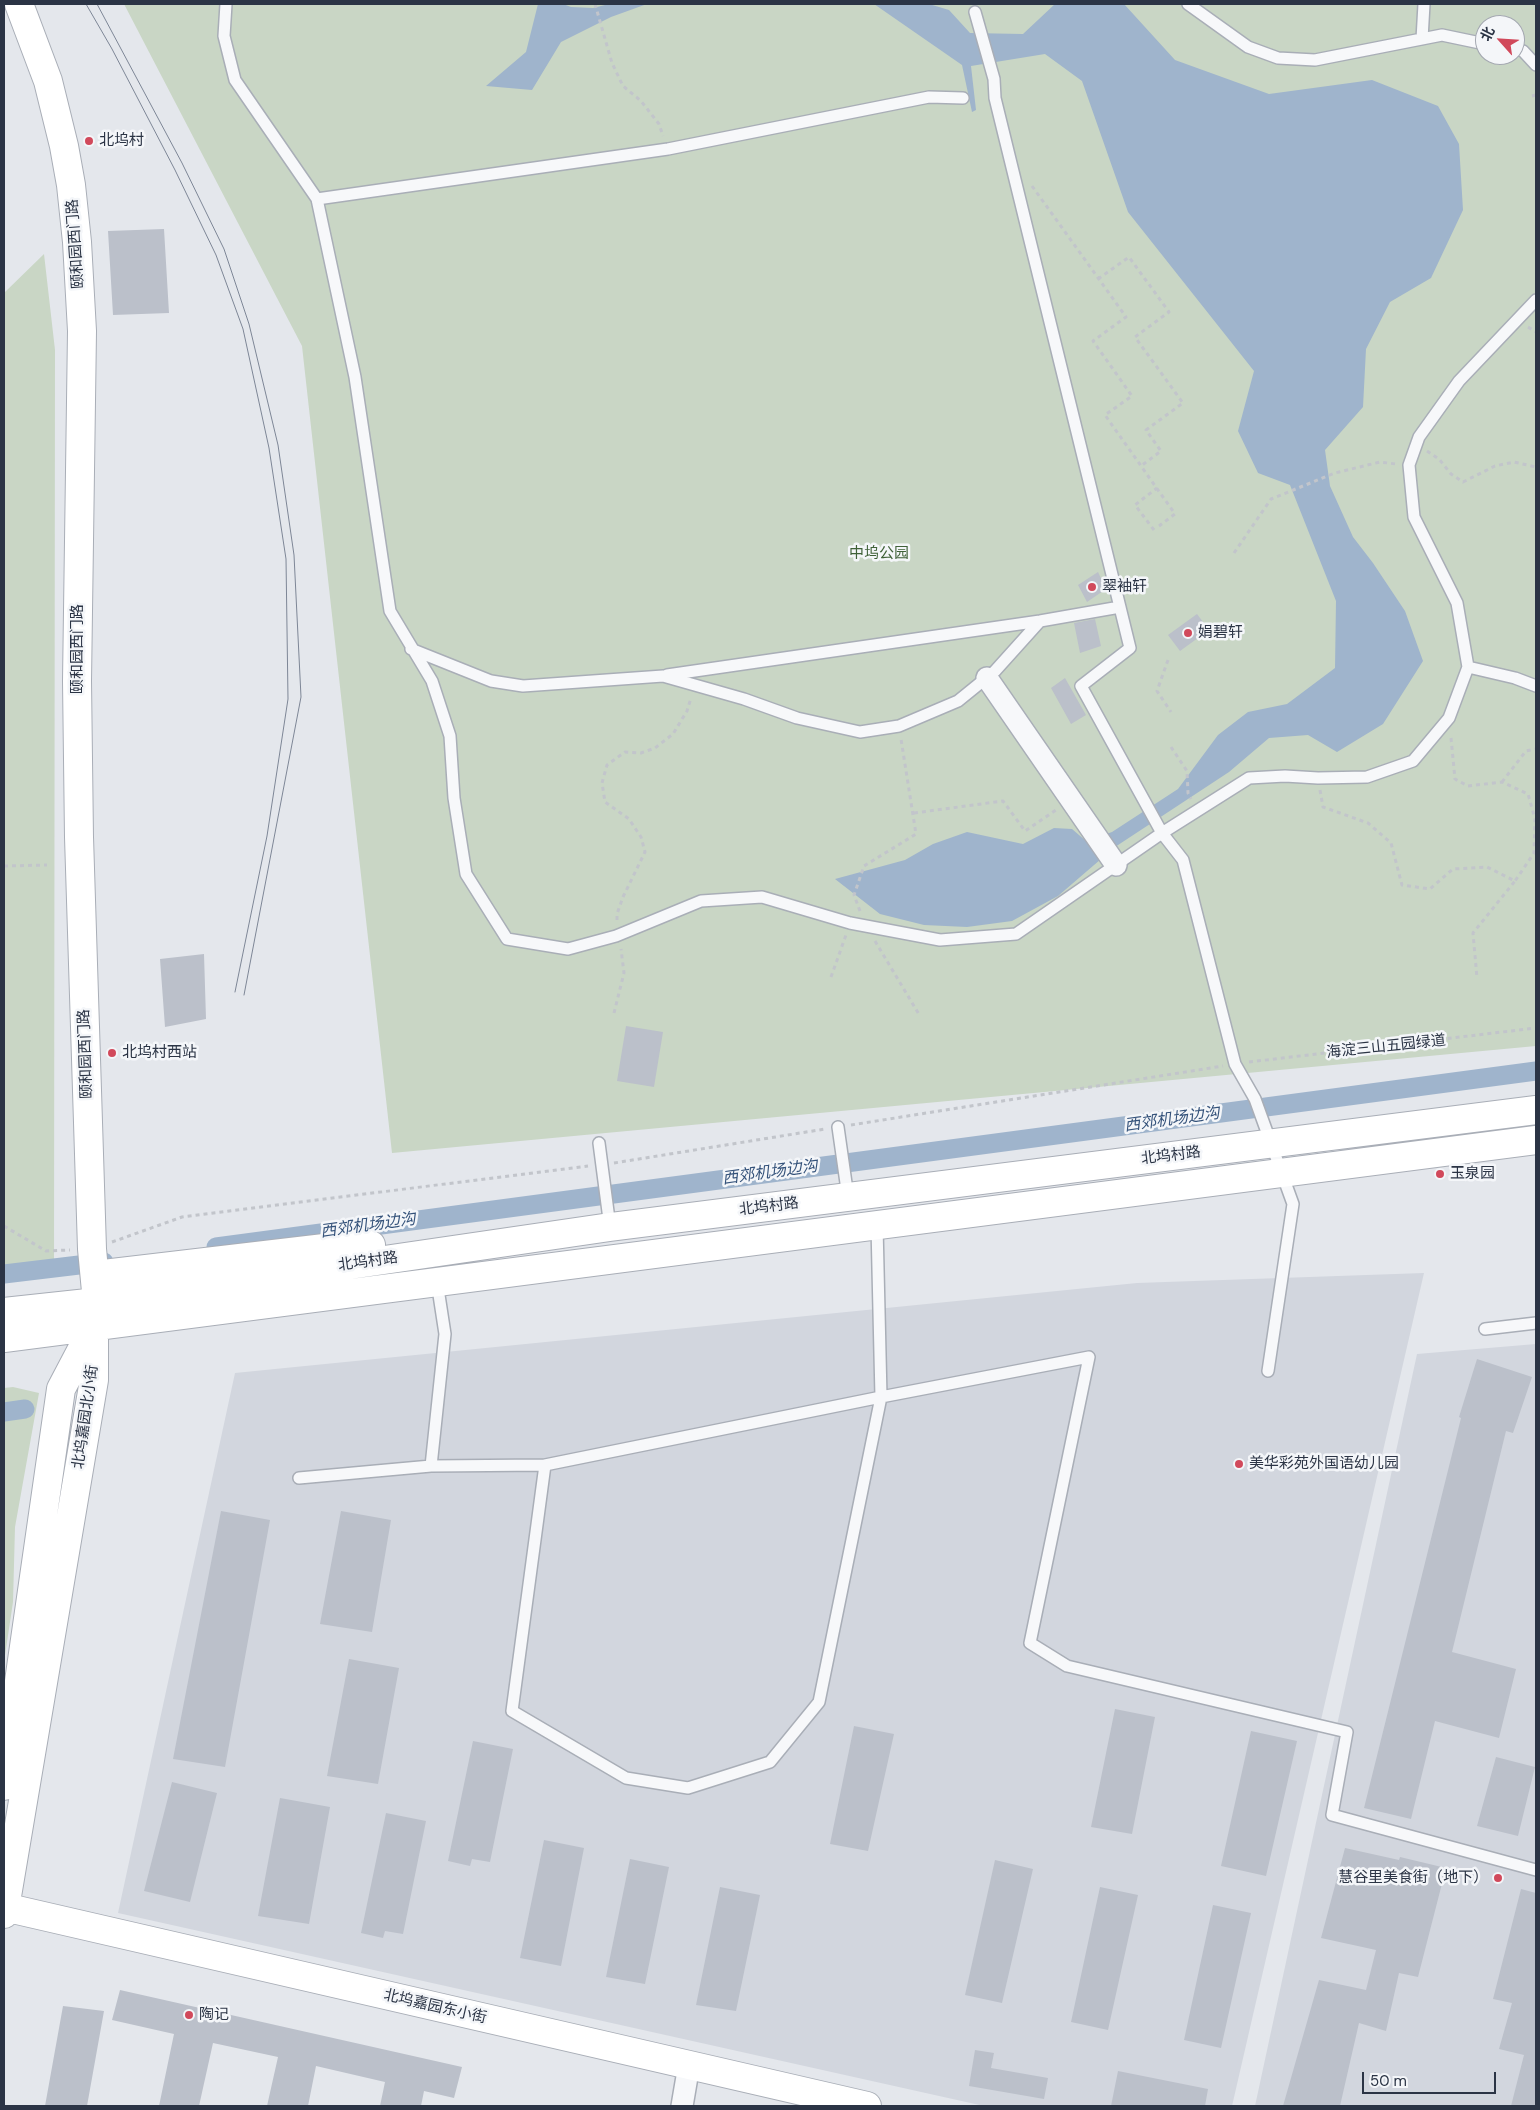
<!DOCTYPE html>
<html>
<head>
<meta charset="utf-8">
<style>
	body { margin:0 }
	#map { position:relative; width:1540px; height:2110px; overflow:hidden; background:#e4e7ec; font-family:"DM Sans","Noto Sans SC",sans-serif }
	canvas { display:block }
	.frame { position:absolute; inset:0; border:5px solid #2b3445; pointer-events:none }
	.north { position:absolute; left:1475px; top:15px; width:50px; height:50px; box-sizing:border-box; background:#f4f6f9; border:1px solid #a4a8b1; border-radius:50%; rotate:296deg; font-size:14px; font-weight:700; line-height:20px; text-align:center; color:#2b3445 }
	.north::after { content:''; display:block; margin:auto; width:18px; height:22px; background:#d1495b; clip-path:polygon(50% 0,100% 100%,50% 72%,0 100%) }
	.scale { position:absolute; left:1362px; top:2072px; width:134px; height:22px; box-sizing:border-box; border:2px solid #2b3445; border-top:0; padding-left:6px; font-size:15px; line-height:18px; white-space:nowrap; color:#2b3445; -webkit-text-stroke:4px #f4f6f9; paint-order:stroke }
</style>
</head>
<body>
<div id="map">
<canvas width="1540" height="2110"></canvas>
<div class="frame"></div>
<div class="north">北</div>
<div class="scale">50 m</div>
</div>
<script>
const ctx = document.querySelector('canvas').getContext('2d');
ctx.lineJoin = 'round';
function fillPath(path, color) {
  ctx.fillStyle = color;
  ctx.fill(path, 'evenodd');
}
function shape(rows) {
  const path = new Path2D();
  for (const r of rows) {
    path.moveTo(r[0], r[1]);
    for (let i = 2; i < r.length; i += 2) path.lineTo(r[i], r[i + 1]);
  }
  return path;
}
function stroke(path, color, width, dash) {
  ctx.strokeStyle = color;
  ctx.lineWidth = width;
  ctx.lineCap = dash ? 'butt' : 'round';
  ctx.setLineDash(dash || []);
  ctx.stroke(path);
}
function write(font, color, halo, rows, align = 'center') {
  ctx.font = font + ' "DM Sans","Noto Sans SC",sans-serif';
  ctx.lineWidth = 5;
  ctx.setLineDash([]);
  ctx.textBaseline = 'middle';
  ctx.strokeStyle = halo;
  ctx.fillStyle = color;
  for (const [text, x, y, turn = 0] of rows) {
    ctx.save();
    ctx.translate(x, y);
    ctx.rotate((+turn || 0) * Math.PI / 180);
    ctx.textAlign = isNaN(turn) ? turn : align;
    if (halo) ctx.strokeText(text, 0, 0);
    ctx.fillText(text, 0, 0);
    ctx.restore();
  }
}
fillPath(shape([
	[1424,1273,1232,2106,984,2106,118,1913,235,1373,1137,1283],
	[1536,1344,1536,2106,1255,2106,1417,1354]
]), '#d2d6de');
fillPath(shape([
	[124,4,1536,4,1536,1046,392,1153,302,346],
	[1485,25,1515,25,1515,55,1485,55],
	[44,254,55,350,54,1262,4,1267,4,293],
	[13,1387,39,1393,15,1527,13,1602,4,1662,4,1388]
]), '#c9d6c5');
fillPath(shape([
	[538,4,563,4,571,7,593,8,609,4,647,4,611,17,561,42,532,90,486,86,526,52],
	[874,4,929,4,949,10,970,33,1023,34,1055,4,1124,4,1175,60,1269,94,1372,80,1438,106,1459,144,1463,210,1431,278,1390,302,1366,349,1363,407,1325,450,1330,486,1353,537,1373,563,1405,611,1423,661,1383,724,1337,752,1308,735,1269,738,1229,772,1115,847,1058,896,1012,921,967,927,924,925,880,914,835,879,905,860,933,844,967,832,1023,844,1054,828,1072,829,1086,841,1112,832,1178,789,1218,735,1248,712,1287,704,1335,668,1336,601,1290,485,1258,473,1238,431,1254,371,1128,212,1082,81,1045,54,971,66,976,110,972,112,962,65]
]), '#9fb4cc');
stroke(shape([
	[216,1247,1536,1071],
	[4,1274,104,1262],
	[4,1412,25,1409]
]), '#9fb4cc', 19);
fillPath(shape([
	[164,229,169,313,113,315,108,231],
	[1098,572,1106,589,1087,602,1078,585],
	[1197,614,1209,630,1180,651,1168,635],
	[1095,619,1101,646,1080,653,1074,623],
	[1065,678,1086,715,1071,724,1051,688],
	[204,954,206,1019,165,1027,160,959],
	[626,1026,663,1032,654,1087,617,1081],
	[1477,1359,1532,1377,1513,1433,1506,1431,1452,1652,1516,1669,1499,1738,1435,1721,1411,1819,1364,1808,1461,1418,1459,1417],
	[221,1511,270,1520,225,1767,173,1759],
	[341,1511,391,1520,372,1632,320,1624],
	[349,1659,399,1668,378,1784,327,1776],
	[1115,1709,1155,1717,1132,1834,1091,1827],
	[854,1726,894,1734,868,1851,830,1844],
	[1251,1731,1297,1741,1266,1876,1221,1866],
	[473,1741,513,1749,490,1862,472,1859,470,1866,448,1861],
	[1496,1757,1535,1767,1518,1836,1477,1826],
	[172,1782,217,1793,190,1902,144,1891],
	[280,1798,330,1807,309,1924,258,1916],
	[386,1813,426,1821,403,1934,385,1931,383,1938,361,1933],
	[544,1840,584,1848,561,1966,520,1958],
	[1345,1848,1399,1860,1400,1857,1446,1868,1418,1977,1399,1973,1386,2031,1359,2023,1340,2106,1283,2106,1319,1980,1366,1990,1376,1950,1321,1938],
	[630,1859,669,1867,645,1984,606,1977],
	[995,1860,1033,1869,1002,2003,965,1995],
	[720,1887,760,1895,736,2011,696,2005],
	[1100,1887,1138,1895,1108,2030,1071,2022],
	[1521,1889,1536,1893,1536,2106,1511,2106,1524,2055,1499,2049,1512,2003,1493,1999],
	[1213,1905,1251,1913,1221,2048,1184,2040],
	[120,1990,462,2067,454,2098,424,2091,421,2106,380,2106,385,2082,316,2066,308,2106,267,2106,278,2057,213,2043,199,2106,159,2106,174,2034,112,2020],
	[63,2006,104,2011,87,2106,45,2106],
	[975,2050,994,2053,991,2068,1048,2078,1044,2099,969,2086],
	[1118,2071,1208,2089,1205,2106,1111,2106]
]), '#bbc0ca');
const lane = shape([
	[226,4,224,36,235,80,317,199,355,377,390,611,432,681,450,736,454,798,466,874,507,939,568,949,616,936,701,901,762,897,850,923,940,940,1016,934,1162,833,1249,778,1285,776,1318,778,1367,777,1413,761,1449,718,1468,667,1457,603,1414,517,1409,465,1419,437,1459,381,1536,300],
	[1188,4,1248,47,1278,58,1315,60,1442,35,1485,44],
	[975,12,994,79,995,98,1130,648,1081,686,1162,833,1183,860,1235,1064,1255,1099,1293,1204,1268,1371],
	[1422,39,1424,4],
	[1515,49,1523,51,1536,65],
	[317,199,668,149,929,97,963,98],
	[411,649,491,681,523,686,663,676,744,699,797,718,860,732,899,726,958,701,995,671,1040,621],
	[1468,667,1515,678,1536,686],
	[667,675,1040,621,1120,607],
	[838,1127,848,1197],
	[599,1143,610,1227],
	[877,1226,881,1397,819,1702,770,1762,688,1788,626,1778,512,1711,545,1465,881,1397,1089,1357,1030,1643,1067,1666,1347,1732,1332,1815,1536,1870],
	[1485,1329,1536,1323],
	[431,1466,445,1334,437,1282],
	[299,1478,431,1466,545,1465]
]);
const street = shape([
	[987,678,1116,865],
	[682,2106,689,2065]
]);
const secondary = shape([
	[95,1275,367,1243,371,1245],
	[4,1312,97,1302,610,1227,1536,1110],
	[4,1338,1536,1140],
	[4,1786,61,1389,92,1330],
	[4,1907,867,2106],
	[4,1914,94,1380,94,1326,97,1302,92,1249,79,837,77,681,82,331,77,242,71,185,64,146,48,81,19,4]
]);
stroke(lane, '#a9aeb7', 14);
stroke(street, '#a9aeb7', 24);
stroke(secondary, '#a9aeb7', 30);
stroke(shape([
	[595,4,612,63,623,86,641,101,659,124,663,136],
	[1532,96,1536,95],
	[1032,186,1126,317,1093,341,1132,396,1105,415,1175,514,1159,526],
	[1098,279,1129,257,1169,312,1135,337,1183,403,1146,430,1161,451,1141,466],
	[1528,327,1536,332],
	[1427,451,1439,459,1451,474,1463,482,1495,466,1514,462,1536,467],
	[1154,530,1135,505,1157,488],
	[1234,553,1271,499,1335,473,1380,462,1396,464],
	[1168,660,1157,691,1171,712],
	[1451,738,1455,779,1468,786,1502,782,1528,794,1535,819,1534,853,1515,881],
	[1171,747,1187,771,1188,793,1191,799],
	[1502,782,1526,751,1536,749],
	[1320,790,1323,807,1368,823,1391,843,1402,885,1430,889,1453,869,1487,867,1515,881,1473,933,1477,978],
	[914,813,1003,801,1025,831,1056,810],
	[4,866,47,865],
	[860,911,854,895,864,866,916,834,901,739],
	[617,920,617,914,623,897,645,852,641,837,629,819,605,802,602,783,607,765,625,752,641,753,655,748,673,734,687,711,691,698],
	[875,941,920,1016],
	[831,977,846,935],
	[614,1013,624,973,621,949],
	[1249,1062,1536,1028],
	[851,1125,1223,1066],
	[614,1163,825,1129],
	[4,1226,46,1251,70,1250],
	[112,1242,182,1217,588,1166]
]), '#c2c5cb', 3, [4, 4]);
stroke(lane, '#f7f8fa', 11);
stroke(street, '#f7f8fa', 21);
stroke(secondary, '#fff', 28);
stroke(shape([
	[86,4,112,49,175,170,216,255,243,329,269,448,286,559,288,699,267,836,235,992],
	[97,4,182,163,224,249,249,324,278,445,294,555,301,697,244,995]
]), '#7d8696', 1);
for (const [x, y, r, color] of [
	[89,141,5,"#d1495b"],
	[1092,587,5,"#d1495b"],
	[1188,633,5,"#d1495b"],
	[112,1053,5,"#d1495b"],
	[1440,1174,5,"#d1495b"],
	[1239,1464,5,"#d1495b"],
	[1498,1878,5,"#d1495b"],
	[189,2015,5,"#d1495b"]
]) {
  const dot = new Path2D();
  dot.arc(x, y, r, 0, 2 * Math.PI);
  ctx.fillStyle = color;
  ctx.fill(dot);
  stroke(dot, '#f4f6f9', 2);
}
write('15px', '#2b3445', '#f4f6f9', [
	["北坞村",99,141],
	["翠袖轩",1102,587],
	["娟碧轩",1198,633],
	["北坞村西站",122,1053],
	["玉泉园",1450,1174],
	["美华彩苑外国语幼儿园",1249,1464],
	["慧谷里美食街（地下）",1488,1878,"right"],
	["陶记",199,2015]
], 'left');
write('15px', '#2b3445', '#f4f6f9', [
	["颐和园西门路",76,244,-94],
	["颐和园西门路",78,649,-90],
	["海淀三山五园绿道",1386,1047,-6],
	["颐和园西门路",86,1054,-92],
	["北坞村路",1171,1156,-7],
	["北坞村路",769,1207,-7],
	["北坞村路",368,1262,-8],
	["北坞嘉园北小街",86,1417,-82],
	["北坞嘉园东小街",435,2007,13]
]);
write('15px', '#3f6138', '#f4f6f9', [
	["中坞公园",879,554]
]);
write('italic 16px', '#34527a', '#f4f6f9', [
	["西郊机场边沟",1172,1120,-8],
	["西郊机场边沟",770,1173,-8],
	["西郊机场边沟",368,1226,-8]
]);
</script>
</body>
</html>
